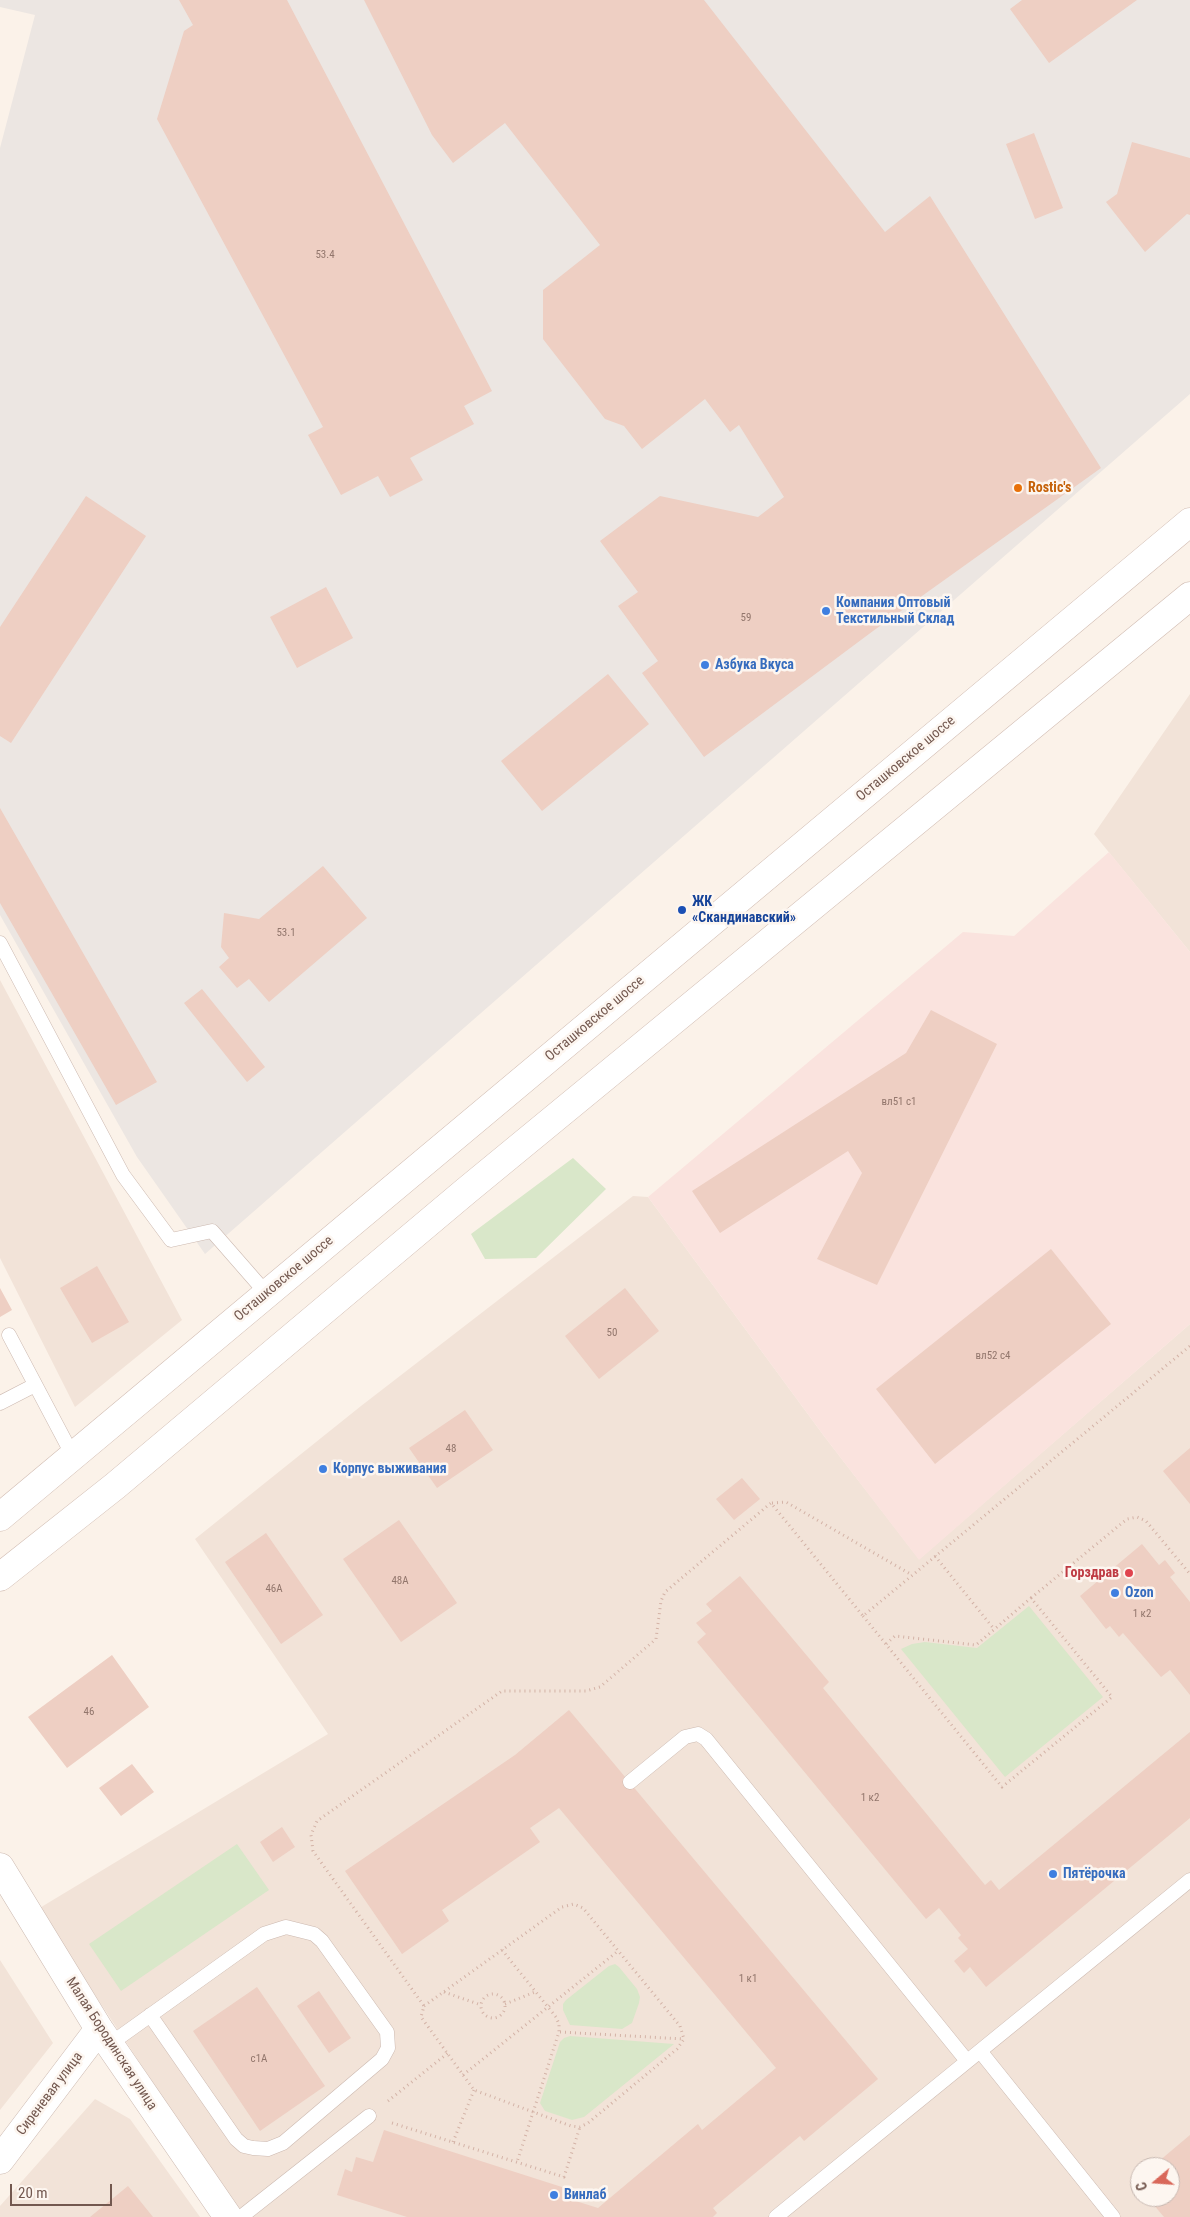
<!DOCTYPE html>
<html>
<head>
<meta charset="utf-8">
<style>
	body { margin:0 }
	#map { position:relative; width:1190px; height:2217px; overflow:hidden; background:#fbf2e9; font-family:"Roboto Condensed",sans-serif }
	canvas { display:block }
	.north { position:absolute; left:1130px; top:2157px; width:50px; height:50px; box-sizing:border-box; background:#fdf6f0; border:1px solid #c6b7b0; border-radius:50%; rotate:252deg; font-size:14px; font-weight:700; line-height:20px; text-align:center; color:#73584f }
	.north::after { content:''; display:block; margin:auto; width:18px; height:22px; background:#d9685a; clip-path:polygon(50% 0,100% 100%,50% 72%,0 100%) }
	.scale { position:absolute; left:10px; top:2184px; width:102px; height:22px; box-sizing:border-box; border:2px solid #73584f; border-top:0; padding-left:6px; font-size:15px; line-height:18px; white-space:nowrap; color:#73584f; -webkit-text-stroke:4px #fdf6f0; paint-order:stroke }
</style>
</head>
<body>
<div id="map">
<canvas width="1190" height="2217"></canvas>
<div class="north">С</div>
<div class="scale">20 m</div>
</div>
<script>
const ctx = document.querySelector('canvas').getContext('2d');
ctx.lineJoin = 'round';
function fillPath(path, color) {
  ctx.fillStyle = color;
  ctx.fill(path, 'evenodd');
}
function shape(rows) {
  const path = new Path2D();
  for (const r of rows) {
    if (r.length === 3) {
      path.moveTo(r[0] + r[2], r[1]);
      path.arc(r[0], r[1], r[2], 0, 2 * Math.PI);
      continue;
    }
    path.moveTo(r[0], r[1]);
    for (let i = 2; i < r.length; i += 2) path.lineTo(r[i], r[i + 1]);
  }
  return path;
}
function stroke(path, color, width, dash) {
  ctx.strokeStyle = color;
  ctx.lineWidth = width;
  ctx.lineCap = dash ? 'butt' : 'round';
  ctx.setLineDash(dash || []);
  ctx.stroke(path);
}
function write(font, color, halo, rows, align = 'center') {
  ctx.font = font + ' "Roboto Condensed",sans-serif';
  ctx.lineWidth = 5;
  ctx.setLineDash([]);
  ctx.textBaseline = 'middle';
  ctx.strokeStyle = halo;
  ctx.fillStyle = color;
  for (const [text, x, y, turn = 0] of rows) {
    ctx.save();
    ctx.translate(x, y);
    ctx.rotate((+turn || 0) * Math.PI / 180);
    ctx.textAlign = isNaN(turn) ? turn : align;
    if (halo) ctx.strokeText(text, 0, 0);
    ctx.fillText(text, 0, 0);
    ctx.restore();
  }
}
fillPath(shape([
	[1190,694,1190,952,1094,834],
	[0,980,182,1320,75,1407,0,1258],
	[633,1196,648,1197,824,1436,919,1559,1190,1324,1190,2217,242,2217,38,1909,328,1734,195,1539,361,1406],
	[1140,2167,1170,2167,1170,2197,1140,2197],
	[0,1960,53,2043,0,2110],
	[95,2099,130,2119,200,2217,0,2217,0,2206]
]), '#f2e3d8');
fillPath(shape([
	[1109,852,1190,952,1190,1324,919,1560,824,1436,648,1197,963,932,1014,936]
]), '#fae3de');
fillPath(shape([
	[0,0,1190,0,1190,394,205,1254,137,1157,0,915,0,148,35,15,0,7]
]), '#ece6e2');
fillPath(shape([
	[573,1158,606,1189,536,1258,485,1259,471,1234],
	[1029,1606,1103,1697,1005,1777,901,1649,912,1644,925,1642,977,1648],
	[237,1844,269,1890,121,1991,89,1944],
	[615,1964,619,1967,637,1989,640,1997,639,2003,632,2023,622,2029,570,2025,563,2010,563,2004,566,2000,609,1966],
	[570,2036,674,2044,584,2117,572,2120,545,2111,540,2103,560,2042,564,2038]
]), '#d9e7c9');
fillPath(shape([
	[179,0,287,0,492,391,464,406,474,424,410,458,423,480,390,497,378,476,341,495,308,435,323,427,157,119,184,31,193,25],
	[364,0,704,0,885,232,930,196,1101,468,873,631,704,757,642,673,658,661,618,606,638,592,600,541,660,496,758,517,784,497,739,425,730,432,705,399,642,449,624,426,605,419,543,339,543,290,600,245,505,123,453,163,432,135],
	[1022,0,1137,0,1049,63,1010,9],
	[1034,133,1063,208,1035,219,1006,144],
	[1132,142,1190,158,1190,215,1187,214,1145,252,1106,202,1117,194],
	[86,496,146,536,11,743,0,736,0,627],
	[326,587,353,638,297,668,270,617],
	[608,674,649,724,542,811,501,761],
	[0,808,157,1082,116,1105,0,903],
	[323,866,367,918,269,1002,249,979,237,988,219,967,229,958,221,947,224,913,259,919],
	[202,989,265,1067,247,1082,184,1003],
	[931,1010,997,1044,877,1285,817,1259,862,1173,848,1151,720,1233,692,1191,906,1053],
	[1051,1249,1111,1324,935,1464,876,1389],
	[97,1266,129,1322,92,1343,60,1288],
	[0,1288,12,1310,0,1317],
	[625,1288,659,1331,599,1379,565,1336],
	[465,1410,493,1450,437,1488,409,1448],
	[1190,1448,1190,1504,1163,1471],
	[742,1478,760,1499,734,1520,716,1499],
	[399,1520,457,1603,401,1642,343,1559],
	[266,1533,323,1615,281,1644,225,1562],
	[1142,1544,1159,1565,1165,1560,1175,1573,1170,1577,1190,1602,1190,1695,1170,1670,1161,1677,1123,1633,1119,1637,1110,1626,1106,1629,1080,1596],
	[740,1576,829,1682,823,1688,985,1885,991,1880,999,1890,1190,1732,1190,1818,986,1987,970,1967,964,1973,954,1961,968,1949,958,1938,961,1935,939,1908,926,1919,697,1642,706,1634,696,1623,712,1611,706,1604],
	[112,1655,149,1707,67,1768,28,1717],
	[569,1710,878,2079,804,2141,800,2136,713,2208,717,2213,713,2217,407,2217,337,2195,345,2169,352,2172,356,2157,373,2162,384,2130,565,2188,563,2197,598,2208,698,2124,702,2130,776,2068,559,1808,530,1828,540,1842,442,1910,449,1921,402,1954,345,1871,515,1755],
	[132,1764,154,1792,121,1816,99,1788],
	[282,1827,295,1847,273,1862,260,1842],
	[257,1987,325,2086,260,2131,193,2031],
	[319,1991,351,2038,329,2053,297,2006],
	[1190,2135,1190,2217,1164,2217,1147,2197,1170,2197,1170,2167,1152,2167],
	[1140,2177,1140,2188,1135,2182],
	[128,2186,153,2217,90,2217]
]), '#eecfc3');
const service = shape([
	[0,943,123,1175,171,1240,212,1231,267,1294],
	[9,1335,73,1456],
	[0,1403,35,1385],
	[630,1782,685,1737,698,1734,706,1739,967,2061],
	[110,2044,264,1934,286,1927,314,1934,322,1941,387,2032,388,2048,382,2059,283,2143,268,2149,253,2148,244,2146,236,2139,150,2015],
	[980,2051,1113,2217],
	[241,2217,369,2116],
	[776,2217,1190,1880]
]);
const minor = shape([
	[0,1867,99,2029,228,2217],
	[0,2160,99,2029]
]);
const secondary = shape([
	[0,1517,1190,522],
	[0,1577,115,1486,466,1191,1190,596]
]);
stroke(service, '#ccb9b0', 15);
stroke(minor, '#ccb9b0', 29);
stroke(secondary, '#d0bbb1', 29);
stroke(shape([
	[772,1503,786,1502,912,1575],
	[935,1556,994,1629],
	[1031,1598,1127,1519,1137,1517,1146,1521,1190,1574],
	[863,1616,1002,1787,1112,1697,1031,1598,976,1645,895,1636,886,1644],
	[502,1950,556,2017,559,2024,559,2032,517,2162],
	[444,1992,481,2005],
	[493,2006,12],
	[505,2004,535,1992],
	[424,2006,562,1907,574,1904,583,1908,680,2026,684,2039,677,2049,588,2123,580,2127,571,2126,474,2090,421,2017,424,2006,313,1851,311,1835,317,1821,502,1691,586,1691,600,1687,656,1639,661,1601,665,1592,771,1503,863,1616,1190,1346],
	[560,2032,684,2039],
	[463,2075,618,1951],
	[388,2101,448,2053],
	[392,2123,564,2177,580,2127],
	[453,2142,474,2090]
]), '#d3b2a6', 3, [1, 4]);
stroke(service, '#fff', 14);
stroke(minor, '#fff', 28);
stroke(secondary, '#fff', 28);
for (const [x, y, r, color] of [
	[1018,488,5,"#e8710a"],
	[826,611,5,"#3f7fe0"],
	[705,665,5,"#3f7fe0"],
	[682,910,5,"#1a4fb4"],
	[323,1469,5,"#3f7fe0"],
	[1129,1573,5,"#e0444e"],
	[1115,1593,5,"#3f7fe0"],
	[1053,1874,5,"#3f7fe0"],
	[554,2195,5,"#3f7fe0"]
]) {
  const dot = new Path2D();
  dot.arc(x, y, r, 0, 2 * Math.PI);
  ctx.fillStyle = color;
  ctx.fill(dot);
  stroke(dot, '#fdf6f0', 2);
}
write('11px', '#92766c', null, [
	["53.4",325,255],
	["59",746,618],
	["53.1",286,933],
	["вл51 с1",899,1102],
	["50",612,1333],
	["вл52 с4",993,1356],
	["48",451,1449],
	["48А",400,1581],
	["46А",274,1589],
	["1 к2",1142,1614],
	["46",89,1712],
	["1 к2",870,1798],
	["1 к1",748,1979],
	["с1А",259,2059]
]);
write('bold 14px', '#c56008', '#fdf6f0', [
	["Rostic's",1028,488]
], 'left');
write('bold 14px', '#366cbe', '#fdf6f0', [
	["Компания Оптовый",836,603],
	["Текстильный Склад",836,619],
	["Азбука Вкуса",715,665],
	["Корпус выживания",333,1469],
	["Ozon",1125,1593],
	["Пятёрочка",1063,1874],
	["Винлаб",564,2195]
], 'left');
write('14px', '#73584f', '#fdf6f0', [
	["Осташковское шоссе",906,759,-40],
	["Осташковское шоссе",595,1019,-40],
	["Осташковское шоссе",284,1279,-40],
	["Малая Бородинская улица",111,2044,57],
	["Сиреневая улица",50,2094,-53]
]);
write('bold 14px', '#164399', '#fdf6f0', [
	["ЖК",692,902],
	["«Скандинавский»",692,918]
], 'left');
write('bold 14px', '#be3a42', '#fdf6f0', [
	["Горздрав",1119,1573]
], 'right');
</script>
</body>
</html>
